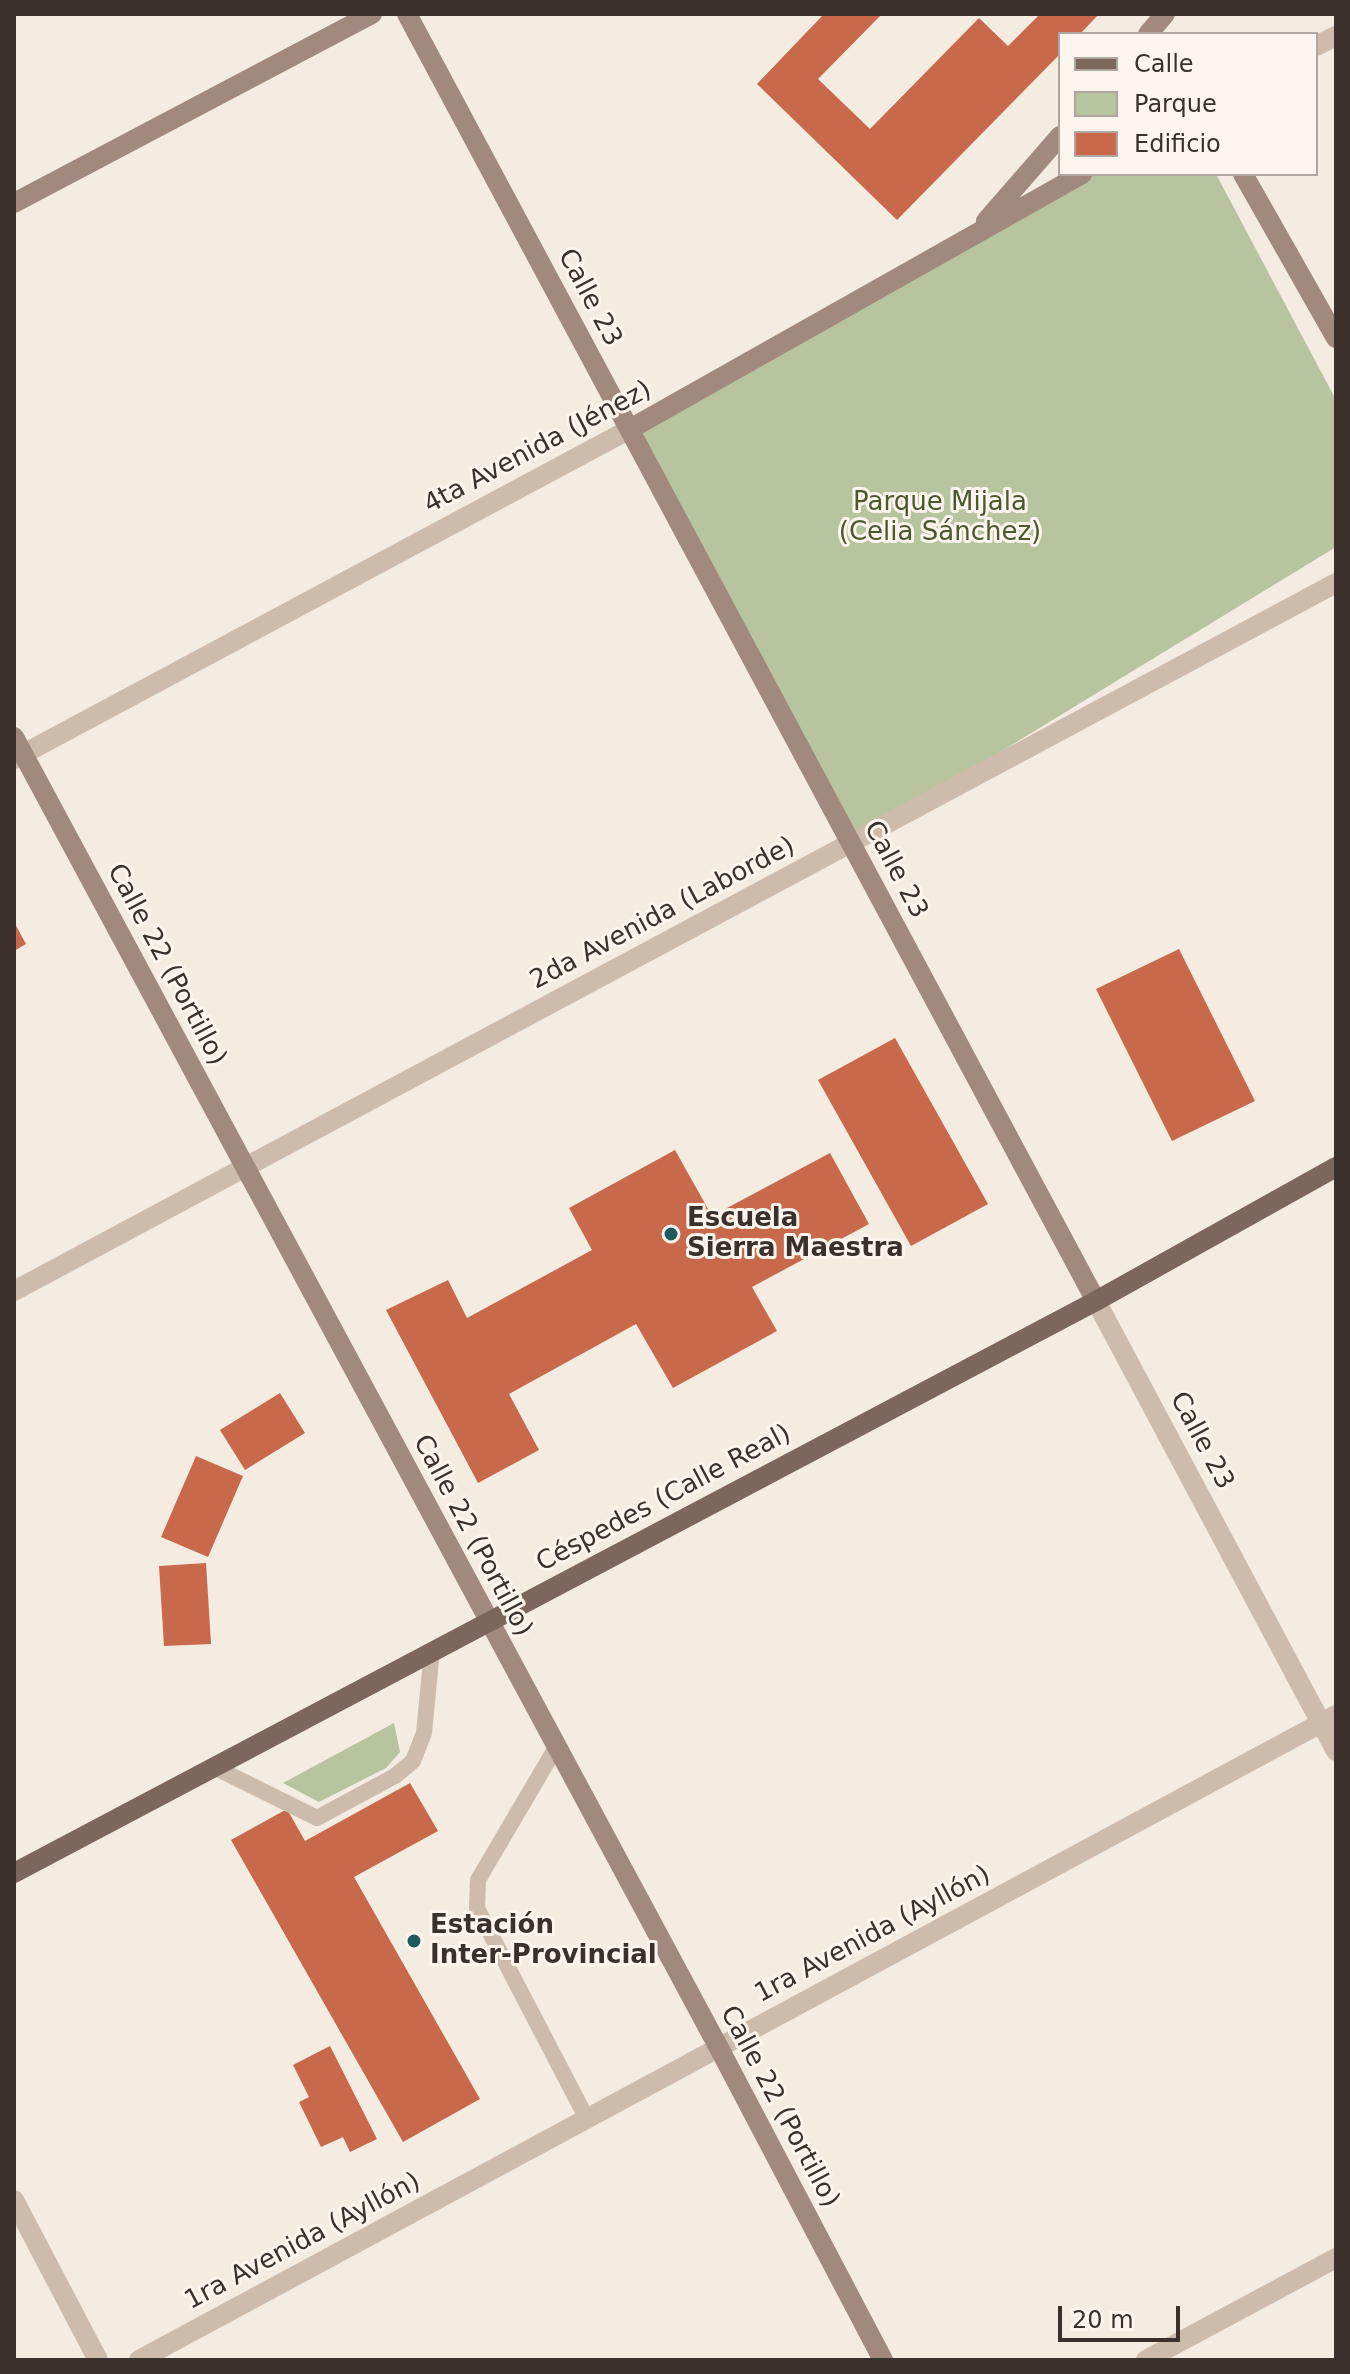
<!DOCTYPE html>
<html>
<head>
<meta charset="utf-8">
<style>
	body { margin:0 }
	#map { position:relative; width:1350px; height:2374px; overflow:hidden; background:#f4ebe1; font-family:"DejaVu Sans",sans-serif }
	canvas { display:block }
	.frame { position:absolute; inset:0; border:16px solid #3b302b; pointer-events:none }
	.legend { position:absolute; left:1058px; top:32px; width:260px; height:144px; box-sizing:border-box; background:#fbf5ee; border:2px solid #aea6a0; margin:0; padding:10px 14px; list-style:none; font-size:24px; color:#3b302b }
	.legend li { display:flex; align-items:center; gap:16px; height:40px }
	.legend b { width:40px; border:2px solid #aea6a0 }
	.scale { position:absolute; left:1058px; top:2306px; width:122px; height:36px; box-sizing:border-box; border:4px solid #3b302b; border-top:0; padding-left:10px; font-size:24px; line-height:28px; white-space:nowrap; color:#3b302b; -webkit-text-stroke:6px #fbf5ee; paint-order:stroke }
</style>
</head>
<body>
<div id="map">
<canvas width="1350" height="2374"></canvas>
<div class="frame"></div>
<ul class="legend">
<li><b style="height:10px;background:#7d675c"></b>Calle</li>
<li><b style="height:22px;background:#b8c4a0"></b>Parque</li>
<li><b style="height:22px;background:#c8694b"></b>Edificio</li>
</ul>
<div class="scale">20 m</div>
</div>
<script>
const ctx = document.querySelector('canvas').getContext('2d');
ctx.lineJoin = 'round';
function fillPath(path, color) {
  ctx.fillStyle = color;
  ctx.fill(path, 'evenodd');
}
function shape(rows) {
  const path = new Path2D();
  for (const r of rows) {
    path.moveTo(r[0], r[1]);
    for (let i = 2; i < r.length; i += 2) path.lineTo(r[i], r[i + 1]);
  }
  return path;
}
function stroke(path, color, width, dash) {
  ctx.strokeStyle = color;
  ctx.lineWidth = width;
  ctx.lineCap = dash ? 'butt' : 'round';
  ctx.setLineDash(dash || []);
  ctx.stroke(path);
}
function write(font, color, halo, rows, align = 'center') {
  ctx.font = font + ' "DejaVu Sans",sans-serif';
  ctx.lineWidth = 6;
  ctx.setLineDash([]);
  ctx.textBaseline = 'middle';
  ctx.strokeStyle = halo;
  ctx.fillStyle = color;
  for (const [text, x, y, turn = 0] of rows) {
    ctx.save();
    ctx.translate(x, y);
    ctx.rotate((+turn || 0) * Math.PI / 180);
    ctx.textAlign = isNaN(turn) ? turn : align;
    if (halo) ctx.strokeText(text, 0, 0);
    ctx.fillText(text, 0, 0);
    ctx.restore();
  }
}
fillPath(shape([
	[1085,174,1216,174,1336,400,1336,547,851,843,630,429],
	[394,1723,400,1752,386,1768,319,1802,283,1783]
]), '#b8c4a0');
fillPath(shape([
	[824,14,882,14,818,79,870,129,979,18,1008,46,1040,14,1099,14,1080,34,1060,34,1060,54,897,220,757,84],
	[14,922,26,944,14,951],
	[1179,949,1255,1101,1172,1141,1096,989],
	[895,1038,988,1204,911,1246,818,1080],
	[675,1150,712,1216,830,1153,869,1224,752,1287,777,1331,673,1388,636,1324,509,1394,539,1450,478,1483,386,1310,448,1280,467,1318,592,1250,569,1208],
	[280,1393,305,1433,245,1470,220,1430],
	[196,1456,243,1476,208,1557,161,1537],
	[206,1563,211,1644,164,1646,159,1566],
	[410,1783,438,1831,354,1877,480,2099,403,2142,231,1840,287,1809,305,1841],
	[330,2046,377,2139,350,2152,343,2137,321,2147,299,2102,309,2097,293,2065]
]), '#c8694b');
stroke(shape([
	[555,1749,478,1880,477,1908,587,2119],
	[214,1767,317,1818,395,1776,413,1761,424,1733,432,1650]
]), '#cdbbac', 16);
stroke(shape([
	[1316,46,1336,36],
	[14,759,630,429],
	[14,1291,1336,583],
	[1096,1301,1336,1751],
	[14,2200,98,2360],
	[139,2360,1336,1715],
	[1146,2360,1336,2258]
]), '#cdbbac', 20);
stroke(shape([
	[407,14,1096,1301],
	[1148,34,1165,14],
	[1243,174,1336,338],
	[14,203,372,14],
	[986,221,1060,136],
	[630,429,1082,174],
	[14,737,719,2048,883,2360]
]), '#a18a7d', 20);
stroke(shape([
	[14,1873,1096,1301,1336,1167]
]), '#7d675c', 20);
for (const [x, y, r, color] of [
	[671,1234,8,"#1f5a5e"],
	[414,1941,8,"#1f5a5e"]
]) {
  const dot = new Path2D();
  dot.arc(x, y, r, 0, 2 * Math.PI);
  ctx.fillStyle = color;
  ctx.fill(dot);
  stroke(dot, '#fbf5ee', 3);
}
write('26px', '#3b302b', '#fbf5ee', [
	["Calle 23",589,298,62],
	["4ta Avenida (Jénez)",538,448,-28],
	["Calle 23",895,870,62],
	["2da Avenida (Laborde)",663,914,-28],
	["Calle 22 (Portillo)",166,965,62],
	["Calle 23",1201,1441,62],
	["Céspedes (Calle Real)",664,1499,-28],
	["Calle 22 (Portillo)",472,1536,62],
	["1ra Avenida (Ayllón)",873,1935,-28],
	["Calle 22 (Portillo)",779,2107,62],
	["1ra Avenida (Ayllón)",303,2242,-28]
]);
write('26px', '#4a5a2e', '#fbf5ee', [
	["Parque Mijala",940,503],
	["(Celia Sánchez)",940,533]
]);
write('bold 26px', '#3b302b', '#fbf5ee', [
	["Escuela",687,1219],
	["Sierra Maestra",687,1249],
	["Estación",430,1926],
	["Inter-Provincial",430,1956]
], 'left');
</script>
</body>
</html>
